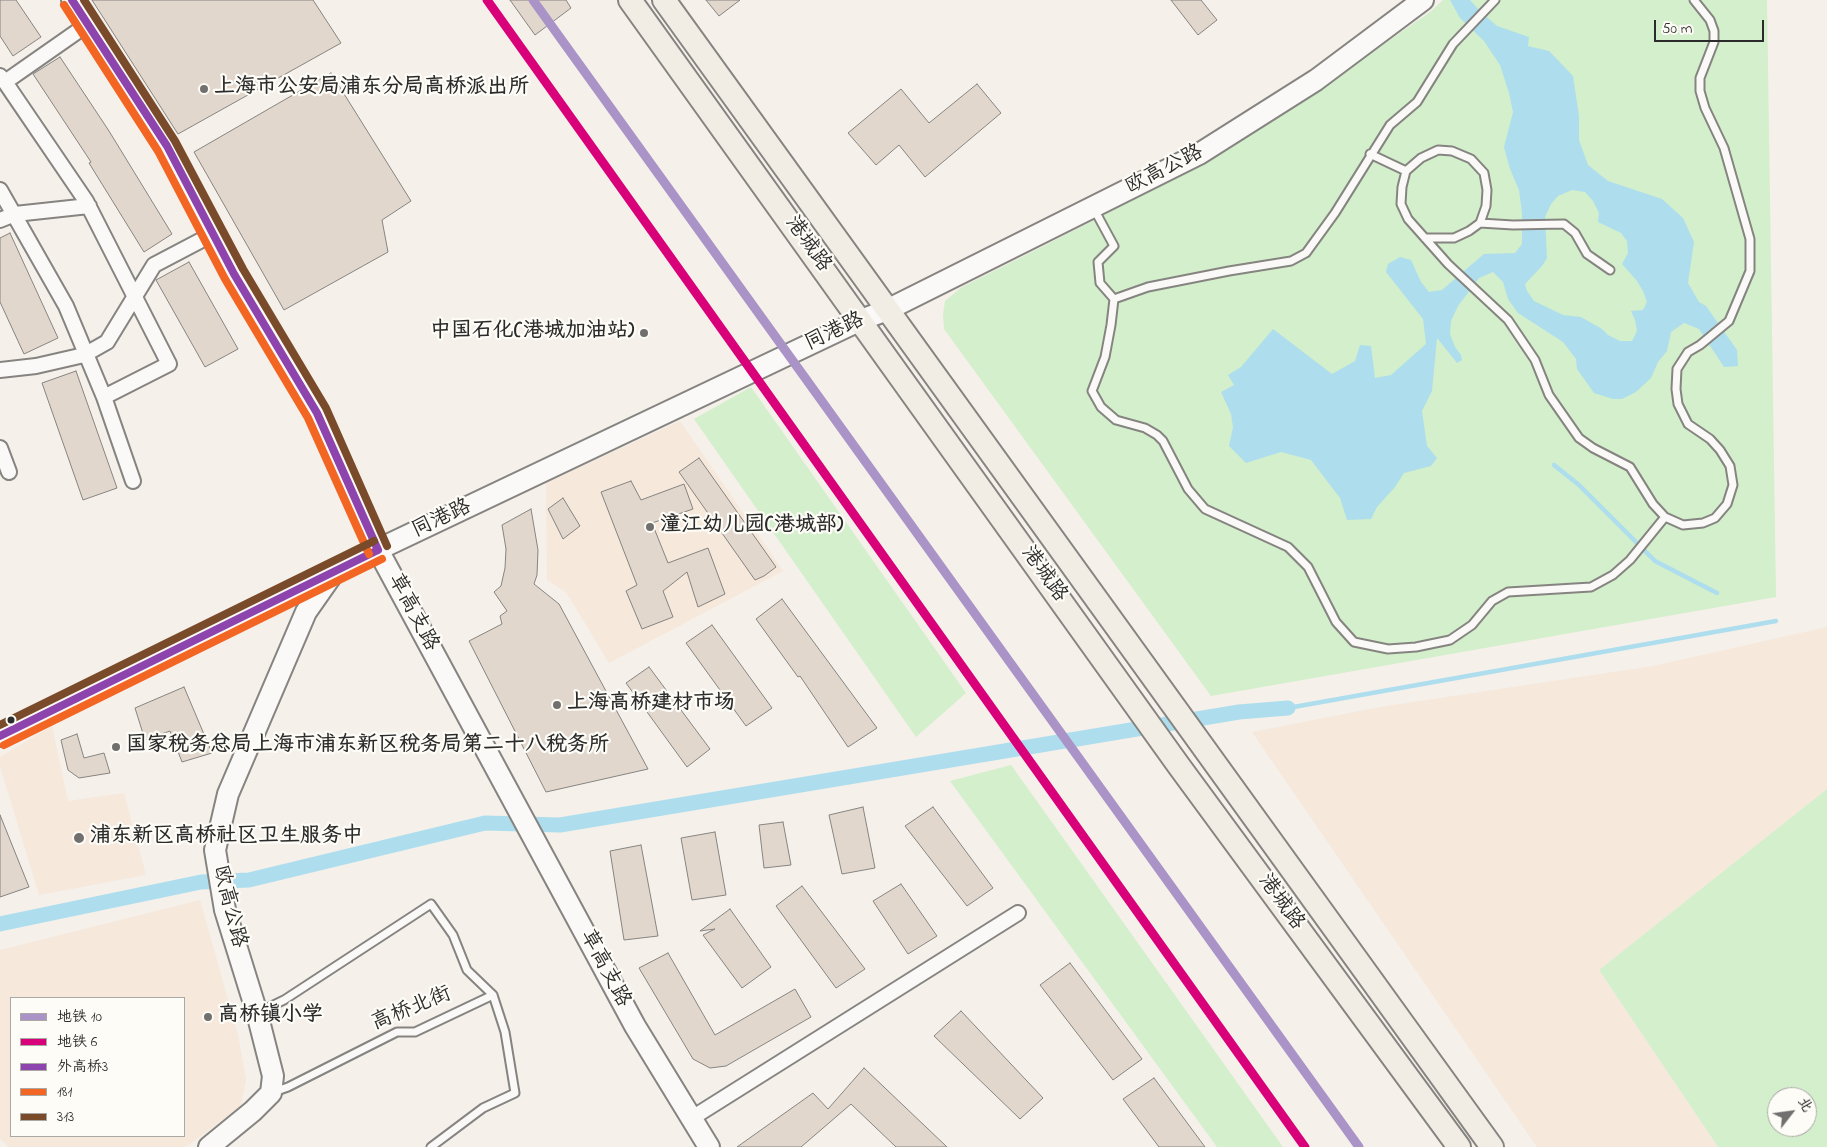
<!DOCTYPE html>
<html>
<head>
<meta charset="utf-8">
<style>
	body { margin:0 }
	#map { position:relative; width:1827px; height:1147px; overflow:hidden; background:#f5f0ea; font-family:"Indie Flower","LXGW WenKai TC",sans-serif }
	canvas { display:block }
	.legend { position:absolute; left:10px; top:997px; width:175px; height:140px; box-sizing:border-box; background:#fdfcf7; border:1px solid #a9a8a5; margin:0; padding:6px 9px; list-style:none; font-size:15px; color:#2b2b2b }
	.legend li { display:flex; align-items:center; gap:10px; height:25px }
	.legend b { width:25px; border:1px solid #a9a8a5 }
	.north { position:absolute; left:1767px; top:1087px; width:50px; height:50px; box-sizing:border-box; background:#fdfcf7; border:1px solid #a9a8a5; border-radius:50%; rotate:60deg; font-size:14px; font-weight:700; line-height:20px; text-align:center; color:#2b2b2b }
	.north::after { content:''; display:block; margin:auto; width:18px; height:22px; background:#72706e; clip-path:polygon(50% 0,100% 100%,50% 72%,0 100%) }
	.scale { position:absolute; left:1654px; top:20px; width:110px; height:22px; box-sizing:border-box; border:2px solid #2b2b2b; border-top:0; padding-left:6px; font-size:15px; line-height:18px; white-space:nowrap; color:#2b2b2b; -webkit-text-stroke:4px #fdfcf7; paint-order:stroke }
</style>
</head>
<body>
<div id="map">
<canvas width="1827" height="1147"></canvas>
<ul class="legend">
<li><b style="height:6px;background:#aa94c7"></b>地铁 10</li>
<li><b style="height:6px;background:#d9017a"></b>地铁 6</li>
<li><b style="height:6px;background:#8e44ad"></b>外高桥3</li>
<li><b style="height:6px;background:#f26522"></b>181</li>
<li><b style="height:6px;background:#7a4b2a"></b>313</li>
</ul>
<div class="north">北</div>
<div class="scale">50 m</div>
</div>
<script>
const ctx = document.querySelector('canvas').getContext('2d');
ctx.lineJoin = 'round';
function fillPath(path, color) {
  ctx.fillStyle = color;
  ctx.fill(path, 'evenodd');
}
function shape(rows) {
  const path = new Path2D();
  for (const r of rows) {
    path.moveTo(r[0], r[1]);
    for (let i = 2; i < r.length; i += 2) path.lineTo(r[i], r[i + 1]);
  }
  return path;
}
function stroke(path, color, width, dash) {
  ctx.strokeStyle = color;
  ctx.lineWidth = width;
  ctx.lineCap = dash ? 'butt' : 'round';
  ctx.setLineDash(dash || []);
  ctx.stroke(path);
}
function write(font, color, halo, rows, align = 'center') {
  ctx.font = font + ' "Indie Flower","LXGW WenKai TC",sans-serif';
  ctx.lineWidth = 4.5;
  ctx.setLineDash([]);
  ctx.textBaseline = 'middle';
  ctx.strokeStyle = halo;
  ctx.fillStyle = color;
  for (const [text, x, y, turn = 0] of rows) {
    ctx.save();
    ctx.translate(x, y);
    ctx.rotate((+turn || 0) * Math.PI / 180);
    ctx.textAlign = isNaN(turn) ? turn : align;
    if (halo) ctx.strokeText(text, 0, 0);
    ctx.fillText(text, 0, 0);
    ctx.restore();
  }
}
fillPath(shape([
	[680,421,783,571,609,663,566,592,547,580,546,483],
	[1827,627,1827,789,1599,970,1718,1147,1537,1147,1252,732,1380,707,1653,666],
	[52,726,68,801,124,793,146,875,39,895,0,766,0,757],
	[200,900,238,1035,246,1079,241,1106,186,1147,9,1147,0,1139,0,950],
	[184,998,184,1136,11,1136,11,998]
]), '#f6e8db');
fillPath(shape([
	[1443,0,1767,0,1776,597,1211,696,944,329,943,315,945,301,962,287,1028,254,1145,194,1291,108,1430,12],
	[751,387,966,693,916,737,694,419],
	[1011,765,1056,828,1283,1147,1217,1147,950,781],
	[1827,789,1827,1147,1718,1147,1599,970],
	[1777,1097,1807,1097,1807,1127,1777,1127]
]), '#d3efcb');
fillPath(shape([
	[1450,0,1470,0,1481,12,1497,26,1529,37,1528,46,1549,51,1573,76,1579,116,1579,140,1588,165,1608,181,1662,199,1683,218,1694,242,1688,283,1699,302,1706,306,1737,350,1738,366,1724,367,1699,329,1684,323,1671,332,1667,351,1658,362,1651,378,1636,392,1622,399,1613,399,1594,393,1577,369,1576,359,1563,342,1518,313,1508,299,1503,282,1493,272,1479,278,1458,306,1451,321,1450,334,1455,347,1461,355,1462,360,1457,363,1437,338,1432,391,1422,411,1427,446,1437,458,1431,466,1404,473,1395,487,1377,507,1371,519,1347,520,1340,498,1311,460,1281,452,1246,463,1229,446,1233,427,1231,414,1221,392,1234,385,1228,375,1241,367,1273,329,1332,374,1355,361,1360,345,1371,346,1375,378,1391,375,1426,344,1423,319,1386,272,1388,264,1400,257,1411,260,1421,282,1429,292,1442,290,1484,254,1515,253,1522,244,1522,213,1519,190,1510,169,1504,147,1513,112,1509,93,1500,65,1484,41,1460,18],
	[1572,190,1585,192,1593,201,1599,213,1598,222,1621,233,1627,241,1628,253,1622,264,1637,281,1643,291,1647,302,1643,310,1631,311,1635,320,1637,331,1632,341,1620,341,1608,335,1602,329,1581,317,1563,315,1534,301,1527,291,1525,284,1542,266,1547,258,1545,217,1551,204,1558,196]
]), '#aedeee');
stroke(shape([
	[1554,465,1579,485,1655,561,1717,593],
	[1288,708,1776,621]
]), '#aedeee', 4.5);
stroke(shape([
	[0,924,201,882,249,880,485,823,560,825,1239,712,1288,708]
]), '#aedeee', 15);
const building = shape([
	[0,0,16,0,41,37,13,56,0,36,0,0],
	[92,0,313,0,341,43,178,134,92,0],
	[510,0,566,0,571,8,535,35,510,0],
	[706,0,740,0,719,16,706,0],
	[1171,0,1201,0,1217,20,1198,35,1171,0],
	[60,57,109,131,172,234,144,252,89,163,91,162,33,74,60,57],
	[331,73,411,201,382,220,388,252,284,310,194,152,331,73],
	[977,84,1001,113,925,177,899,145,876,165,848,133,901,89,929,123,977,84],
	[10,233,58,338,24,354,0,302,0,238,10,233],
	[189,262,238,349,205,367,156,280,189,262],
	[76,371,117,488,83,500,42,383,76,371],
	[699,458,776,567,764,576,755,580,679,472,699,458],
	[631,481,641,500,684,484,693,509,652,523,668,563,708,548,725,594,698,607,687,572,663,591,673,617,642,629,626,591,637,585,601,492,631,481],
	[563,498,580,526,563,539,548,509,563,498],
	[531,509,538,550,537,575,534,584,559,604,648,769,546,792,469,641,502,624,500,616,507,611,494,592,501,586,505,568,506,549,502,525,531,509],
	[782,599,877,728,848,747,800,676,798,677,756,619,782,599],
	[712,625,772,708,746,726,686,643,712,625],
	[649,667,710,749,687,767,626,683,649,667],
	[184,687,212,753,182,762,170,731,145,740,135,708,184,687],
	[77,734,84,758,104,753,110,773,79,778,68,770,61,740,77,734],
	[863,807,875,868,842,874,829,815,863,807],
	[933,807,993,888,967,906,905,826,933,807],
	[0,815,29,887,0,897,0,815],
	[783,822,791,865,764,868,759,825,783,822],
	[715,832,726,895,692,900,681,838,715,832],
	[641,845,658,936,624,940,610,851,641,845],
	[901,884,937,936,908,954,873,901,901,884],
	[802,886,865,969,836,988,776,906,802,886],
	[730,909,771,967,742,988,703,935,715,929,700,931,730,909],
	[668,953,715,1035,795,989,811,1017,726,1066,710,1068,693,1059,639,968,668,953],
	[1070,963,1142,1059,1113,1080,1040,985,1070,963],
	[961,1011,1043,1098,1020,1119,934,1036,961,1011],
	[864,1068,947,1147,896,1147,851,1104,801,1147,737,1147,813,1093,828,1109,864,1068],
	[1154,1078,1205,1147,1159,1147,1123,1099,1154,1078]
]);
fillPath(building, '#e2d7cd');
stroke(building, '#868481', 1);
const lane = shape([
	[1495,0,1453,44,1417,102,1390,125,1335,213,1306,253,1291,261,1229,271,1148,287,1114,299,1111,325,1105,357,1092,391,1101,407,1116,420,1145,428,1157,435,1163,441,1188,489,1205,509,1288,547,1308,567,1336,622,1354,642,1388,649,1416,647,1450,640,1472,625,1492,601,1508,592,1591,587,1613,575,1630,560,1665,517],
	[1370,154,1406,171],
	[1094,209,1114,246,1098,262,1100,283,1114,299],
	[1480,223,1513,225,1564,224,1575,233,1587,254,1610,270],
	[1425,238,1454,238,1469,231,1480,223,1486,206,1487,190,1484,173,1471,159,1452,151,1438,150,1421,158,1406,171,1402,187,1401,204,1408,219,1448,264,1508,320,1535,360,1549,395,1579,438,1593,448,1630,467,1653,504,1665,517,1683,525,1703,523,1715,518,1727,504,1733,485,1730,466,1720,450,1710,439,1688,424,1678,404,1676,389,1677,369,1688,352,1700,345,1729,321,1750,271,1750,239,1724,148,1705,108,1700,91,1700,78,1714,42,1714,31,1710,20,1694,0],
	[259,1012,284,1000,431,904,453,935,467,970,493,995],
	[274,1092,288,1087,397,1032,415,1032,493,995,505,1032,515,1093,483,1108,431,1147]
]);
const street = shape([
	[0,76,5,82,88,24],
	[5,82,86,201,169,364,104,397,133,481],
	[0,190,66,306,104,397],
	[0,220,15,214,89,206],
	[0,370,36,366,84,355,107,342,154,265,213,234],
	[0,448,9,472],
	[692,1118,1018,913]
]);
const secondary = shape([
	[72,0,167,146,234,274,317,413,378,550,635,1026,709,1147],
	[0,736,335,570,861,320,887,310,1199,154,1316,80,1423,0],
	[209,1147,253,1111,271,1093,273,1076,257,1013,225,910,215,850,228,794,306,612,334,572]
]);
const primary = shape([
	[630,0,1179,766,1459,1147],
	[664,0,1492,1147]
]);
stroke(lane, '#868481', 11);
stroke(street, '#868481', 18);
stroke(secondary, '#868481', 24);
stroke(primary, '#868481', 26);
stroke(lane, '#faf9f7', 7);
stroke(street, '#faf9f7', 14);
stroke(secondary, '#faf9f7', 20);
stroke(primary, '#f1ede5', 22);
stroke(shape([
	[72,0,167,146,234,274,317,413,378,550],
	[0,736,378,550]
]), '#8e44ad', 8);
stroke(shape([
	[64,5,158,151,225,279,308,418,369,554],
	[4,745,382,559]
]), '#f26522', 8);
stroke(shape([
	[84,0,175,141,243,269,326,408,387,546],
	[0,725,374,541]
]), '#7a4b2a', 8);
stroke(shape([
	[533,0,1359,1147]
]), '#aa94c7', 9);
stroke(shape([
	[487,0,1305,1147]
]), '#d9017a', 9);
for (const [x, y, r, color] of [
	[204,89,5,"#72706e"],
	[644,333,5,"#72706e"],
	[650,527,5,"#72706e"],
	[557,705,5,"#72706e"],
	[11,720,4.5,"#2b2b2b"],
	[116,747,5,"#72706e"],
	[79,838,6,"#72706e"],
	[208,1017,5,"#72706e"]
]) {
  const dot = new Path2D();
  dot.arc(x, y, r, 0, 2 * Math.PI);
  ctx.fillStyle = color;
  ctx.fill(dot);
  stroke(dot, '#fdfcf7', 2);
}
write('bold 21px', '#2b2b2b', '#fdfcf7', [
	["上海市公安局浦东分局高桥派出所",214,89],
	["中国石化(港城加油站)",634,333,"right"],
	["潼江幼儿园(港城部)",660,527],
	["上海高桥建材市场",567,705],
	["国家税务总局上海市浦东新区税务局第二十八税务所",126,747],
	["浦东新区高桥社区卫生服务中",90,838],
	["高桥镇小学",218,1017]
], 'left');
write('21px', '#2b2b2b', '#fdfcf7', [
	["欧高公路",1165,171,-27],
	["港城路",807,245,54],
	["同港路",835,333,-25],
	["同港路",442,520,-25],
	["港城路",1043,575,54],
	["草高支路",412,613,62],
	["港城路",1280,903,54],
	["欧高公路",228,907,76],
	["草高支路",604,969,62],
	["高桥北街",412,1010,-22]
]);
</script>
</body>
</html>
